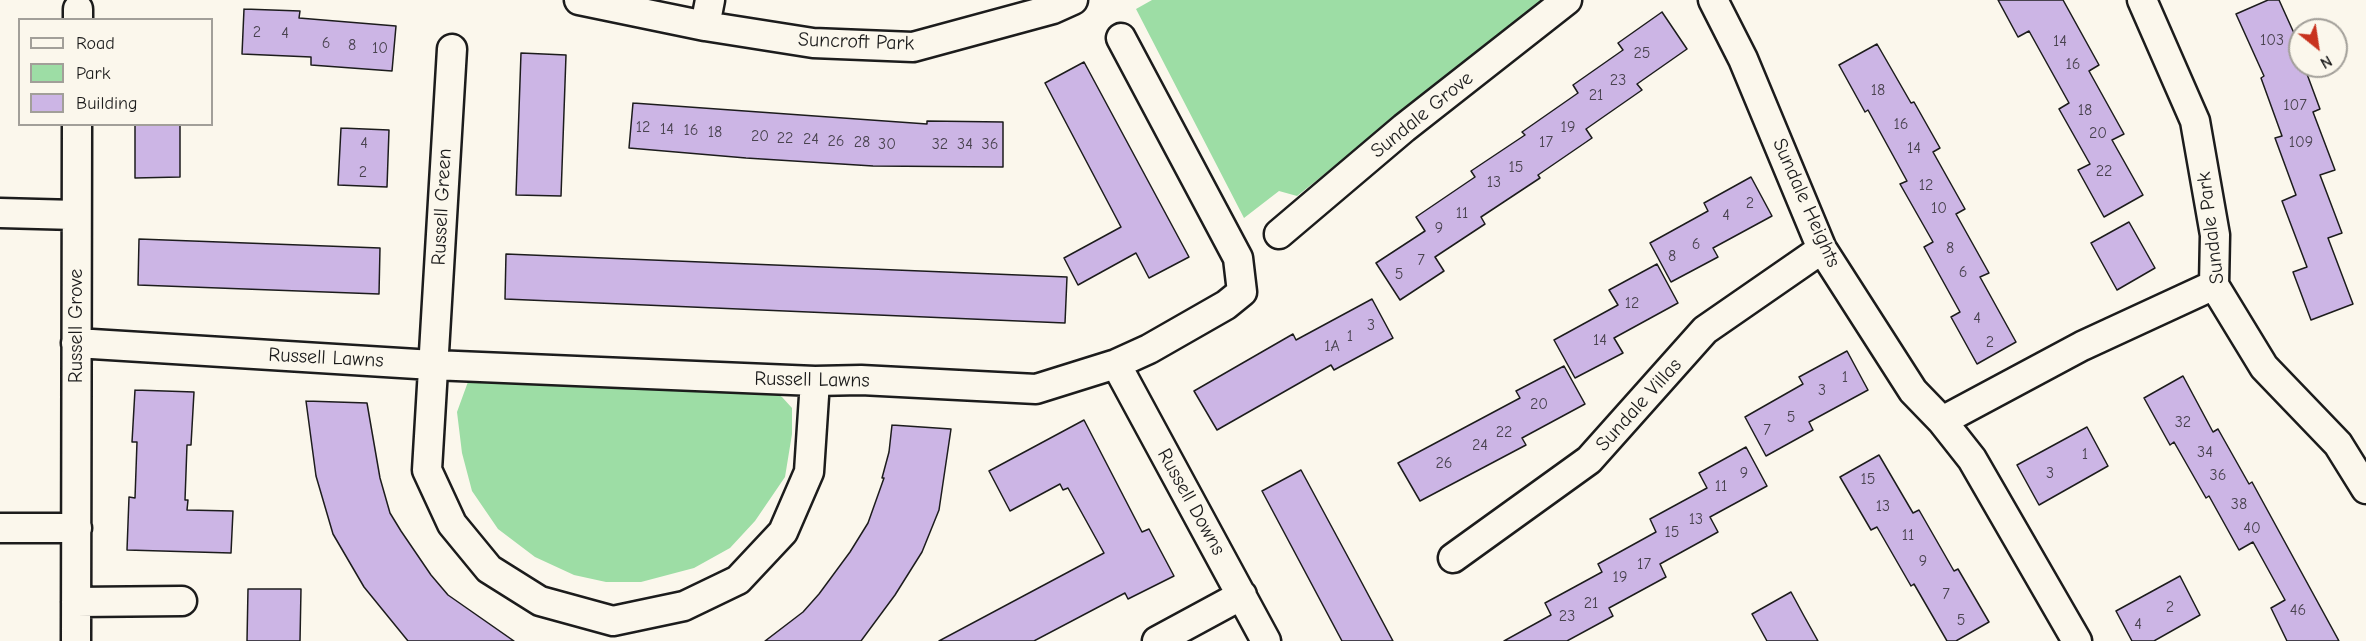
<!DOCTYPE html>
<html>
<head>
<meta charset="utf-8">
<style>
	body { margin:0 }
	#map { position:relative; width:2366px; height:641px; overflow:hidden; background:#fbf7ec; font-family:"Comic Neue",sans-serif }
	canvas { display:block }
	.legend { position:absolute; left:18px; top:18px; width:195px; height:108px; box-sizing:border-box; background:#fbf7ec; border:2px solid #a29f99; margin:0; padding:8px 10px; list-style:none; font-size:18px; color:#1c1c1c }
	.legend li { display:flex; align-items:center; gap:12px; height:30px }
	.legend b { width:30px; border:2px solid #a29f99 }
	.north { position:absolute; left:2288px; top:18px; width:60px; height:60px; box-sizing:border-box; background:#fbf7ec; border:2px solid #a29f99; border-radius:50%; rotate:150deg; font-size:16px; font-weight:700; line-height:24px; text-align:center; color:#1c1c1c }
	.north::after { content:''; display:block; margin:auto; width:21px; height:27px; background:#c8321e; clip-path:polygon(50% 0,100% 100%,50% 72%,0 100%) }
</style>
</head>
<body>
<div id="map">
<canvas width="2366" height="641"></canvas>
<ul class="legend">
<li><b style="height:8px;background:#fbf7ec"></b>Road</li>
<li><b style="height:16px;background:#9ddda5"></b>Park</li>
<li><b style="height:16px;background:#ccb5e5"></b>Building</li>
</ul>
<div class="north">N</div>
</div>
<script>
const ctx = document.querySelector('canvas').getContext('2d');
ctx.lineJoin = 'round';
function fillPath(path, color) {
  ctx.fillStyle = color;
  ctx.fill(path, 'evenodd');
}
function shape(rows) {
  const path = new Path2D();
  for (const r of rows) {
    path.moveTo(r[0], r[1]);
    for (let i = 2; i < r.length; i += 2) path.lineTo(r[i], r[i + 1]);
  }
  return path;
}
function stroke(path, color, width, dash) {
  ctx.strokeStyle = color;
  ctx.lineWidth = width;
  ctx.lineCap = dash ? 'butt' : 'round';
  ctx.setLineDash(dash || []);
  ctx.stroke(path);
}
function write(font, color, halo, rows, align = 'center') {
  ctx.font = font + ' "Comic Neue",sans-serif';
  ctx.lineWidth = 4.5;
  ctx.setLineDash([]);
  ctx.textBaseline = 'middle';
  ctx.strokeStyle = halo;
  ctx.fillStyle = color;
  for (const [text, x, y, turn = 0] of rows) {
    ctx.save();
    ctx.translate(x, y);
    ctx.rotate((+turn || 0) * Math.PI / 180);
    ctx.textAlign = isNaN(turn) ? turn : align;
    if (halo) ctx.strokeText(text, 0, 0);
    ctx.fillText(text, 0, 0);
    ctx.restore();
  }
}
fillPath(shape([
	[1152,0,1543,0,1297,196,1279,191,1244,218,1136,9],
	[469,379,770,390,782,397,792,408,792,434,785,477,755,521,730,548,694,568,641,582,606,582,574,575,535,557,498,529,472,491,462,453,457,412]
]), '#9ddda5');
const building = shape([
	[1998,0,2063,0,2099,65,2089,71,2124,134,2112,140,2143,195,2104,217,2078,170,2090,164,2059,109,2069,103,2029,31,2018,37,1998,0],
	[2268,0,2279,0,2298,42,2295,43,2300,55,2300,66,2304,66,2320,109,2313,112,2335,170,2320,175,2342,233,2328,238,2353,304,2311,320,2293,272,2307,267,2282,201,2296,195,2275,138,2282,136,2261,78,2264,76,2236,14,2268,0],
	[244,9,300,11,299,18,396,26,392,71,311,65,311,57,242,54,244,9],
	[1662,12,1687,49,1637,84,1642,90,1586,129,1592,138,1538,175,1540,178,1481,217,1485,224,1435,257,1444,271,1400,300,1376,263,1425,231,1416,217,1475,177,1471,171,1525,135,1522,132,1578,93,1573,85,1623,50,1618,43,1662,12],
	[1877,44,1911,103,1914,102,1940,148,1933,152,1965,209,1956,214,1989,273,1980,277,2016,342,1977,364,1951,317,1960,312,1924,247,1933,242,1900,184,1907,181,1868,110,1865,112,1839,65,1877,44],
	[521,53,566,55,561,196,516,195,521,53],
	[1084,62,1189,257,1149,278,1136,253,1078,285,1064,258,1121,227,1045,83,1084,62],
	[633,103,927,124,927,121,1003,122,1003,167,873,166,746,158,629,148,633,103],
	[135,124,180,124,180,177,135,178,135,124],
	[341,128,389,130,387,187,338,185,341,128],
	[1751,177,1772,216,1713,248,1718,257,1671,282,1650,243,1708,211,1704,203,1751,177],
	[2129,222,2155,268,2117,290,2091,243,2129,222],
	[139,239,380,248,379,294,138,285,139,239],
	[506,254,1067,277,1065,323,505,299,506,254],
	[1657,264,1678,303,1614,338,1623,353,1575,378,1554,340,1618,305,1609,290,1657,264],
	[1372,299,1393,338,1334,370,1331,365,1217,430,1194,391,1293,334,1296,340,1372,299],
	[1847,351,1868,390,1809,422,1813,430,1766,456,1745,417,1803,384,1799,377,1847,351],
	[1564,366,1585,404,1522,438,1526,445,1420,501,1398,463,1520,398,1516,391,1564,366],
	[2183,376,2213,432,2218,429,2249,484,2252,482,2339,641,2287,641,2271,608,2285,600,2253,542,2239,550,2209,496,2206,498,2174,442,2170,445,2144,398,2183,376],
	[135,390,194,392,191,445,187,445,185,500,188,500,187,510,233,511,231,553,127,550,129,497,135,498,137,442,132,442,135,390],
	[306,401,367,403,380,478,390,513,401,531,431,575,448,595,514,641,408,641,364,587,333,534,316,476,306,401],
	[1084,420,1142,532,1149,529,1174,576,1128,599,1125,593,1034,641,939,641,1104,553,1068,488,1063,490,1060,484,1010,511,989,471,1084,420],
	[892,425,951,429,939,510,922,552,895,595,861,641,765,641,803,612,819,594,850,552,868,523,884,478,882,478,889,452,892,425],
	[2087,427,2108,466,2039,505,2017,465,2087,427],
	[1746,447,1767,486,1710,517,1718,532,1660,564,1666,577,1609,608,1613,616,1567,641,1504,641,1551,615,1545,603,1602,572,1598,564,1656,532,1650,519,1707,488,1699,473,1746,447],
	[1879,455,1913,513,1919,510,1954,571,1958,569,1989,622,1956,641,1947,641,1914,584,1911,586,1877,527,1871,530,1840,477,1879,455],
	[1301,470,1355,570,1393,641,1342,641,1262,491,1301,470],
	[2180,576,2200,615,2154,641,2132,641,2116,611,2180,576],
	[248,589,301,589,300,641,247,641,248,589],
	[1791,592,1804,616,1818,641,1767,641,1752,614,1791,592]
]);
fillPath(building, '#ccb5e5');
stroke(building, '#1c1c1c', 1.5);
const minor = shape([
	[579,0,705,26,813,43,913,47,1053,9,1073,0],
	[1713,0,1743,59,1822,249,1913,391,1942,421,1972,459,2077,641],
	[2142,0,2195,121,2215,235,2214,285,2264,367,2338,444,2366,489],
	[78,20,78,9],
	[705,26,710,0],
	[452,49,427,470,452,524,489,569,540,601,613,621,684,606,738,580,783,532,809,472,815,381],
	[0,213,76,215],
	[1279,234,1404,128,1567,0],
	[76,343,433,365,815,381,861,380,1036,389,1116,364,1149,349,1226,305,1242,292,1238,258,1121,38],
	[1116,364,1266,641],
	[1942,421,2082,346,2214,285],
	[0,528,77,528],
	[1453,558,1589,460,1705,330,1822,249],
	[76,602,182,601],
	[76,641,77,124],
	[1157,641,1242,595]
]);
stroke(minor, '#1c1c1c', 33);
stroke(minor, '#fbf7ec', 28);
write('16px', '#48424e', null, [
	["2",257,32],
	["4",285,33],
	["103",2272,40],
	["14",2060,41],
	["6",326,43],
	["8",352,45],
	["10",380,48],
	["25",1642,53],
	["16",2073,64],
	["23",1618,80],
	["18",1878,90],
	["21",1596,95],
	["107",2295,105],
	["18",2085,110],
	["16",1901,124],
	["12",643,127],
	["19",1568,127],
	["14",667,129],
	["16",691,130],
	["18",715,132],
	["20",2098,133],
	["20",760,136],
	["22",785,138],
	["24",811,139],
	["26",836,141],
	["28",862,142],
	["17",1546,142],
	["109",2301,142],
	["4",364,143],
	["30",887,144],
	["32",940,144],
	["34",965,144],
	["36",990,144],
	["14",1914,148],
	["15",1516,167],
	["22",2104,171],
	["2",363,172],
	["13",1494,182],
	["12",1926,185],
	["2",1750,203],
	["10",1939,208],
	["11",1462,213],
	["4",1726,215],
	["9",1439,228],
	["6",1696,244],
	["8",1950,248],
	["8",1672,256],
	["7",1421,260],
	["6",1963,272],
	["5",1399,274],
	["12",1632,303],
	["4",1977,318],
	["3",1371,325],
	["1",1350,336],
	["14",1600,340],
	["2",1990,342],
	["1A",1332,346],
	["1",1845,377],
	["3",1822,390],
	["20",1539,404],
	["5",1791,417],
	["32",2183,422],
	["7",1767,430],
	["22",1504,432],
	["24",1480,445],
	["34",2205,452],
	["1",2085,454],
	["26",1444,463],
	["9",1744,473],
	["3",2050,473],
	["36",2218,475],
	["15",1868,479],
	["11",1721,486],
	["38",2239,504],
	["13",1883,506],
	["13",1696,519],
	["40",2252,528],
	["15",1672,532],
	["11",1908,535],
	["9",1923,561],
	["17",1644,564],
	["19",1620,577],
	["7",1946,594],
	["21",1591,603],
	["2",2170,607],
	["46",2298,610],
	["23",1567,616],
	["5",1961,620],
	["4",2138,624]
]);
write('20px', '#1c1c1c', '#fbf7ec', [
	["Suncroft Park",856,42,2],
	["Sundale Grove",1422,115,-39],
	["Sundale Heights",1806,203,66],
	["Russell Green",442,207,-87],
	["Sundale Park",2211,228,-97],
	["Russell Grove",76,326,-90],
	["Russell Lawns",326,358,3],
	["Russell Lawns",812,380,1],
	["Sundale Villas",1639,405,-48],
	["Russell Downs",1191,502,61]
]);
</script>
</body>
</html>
